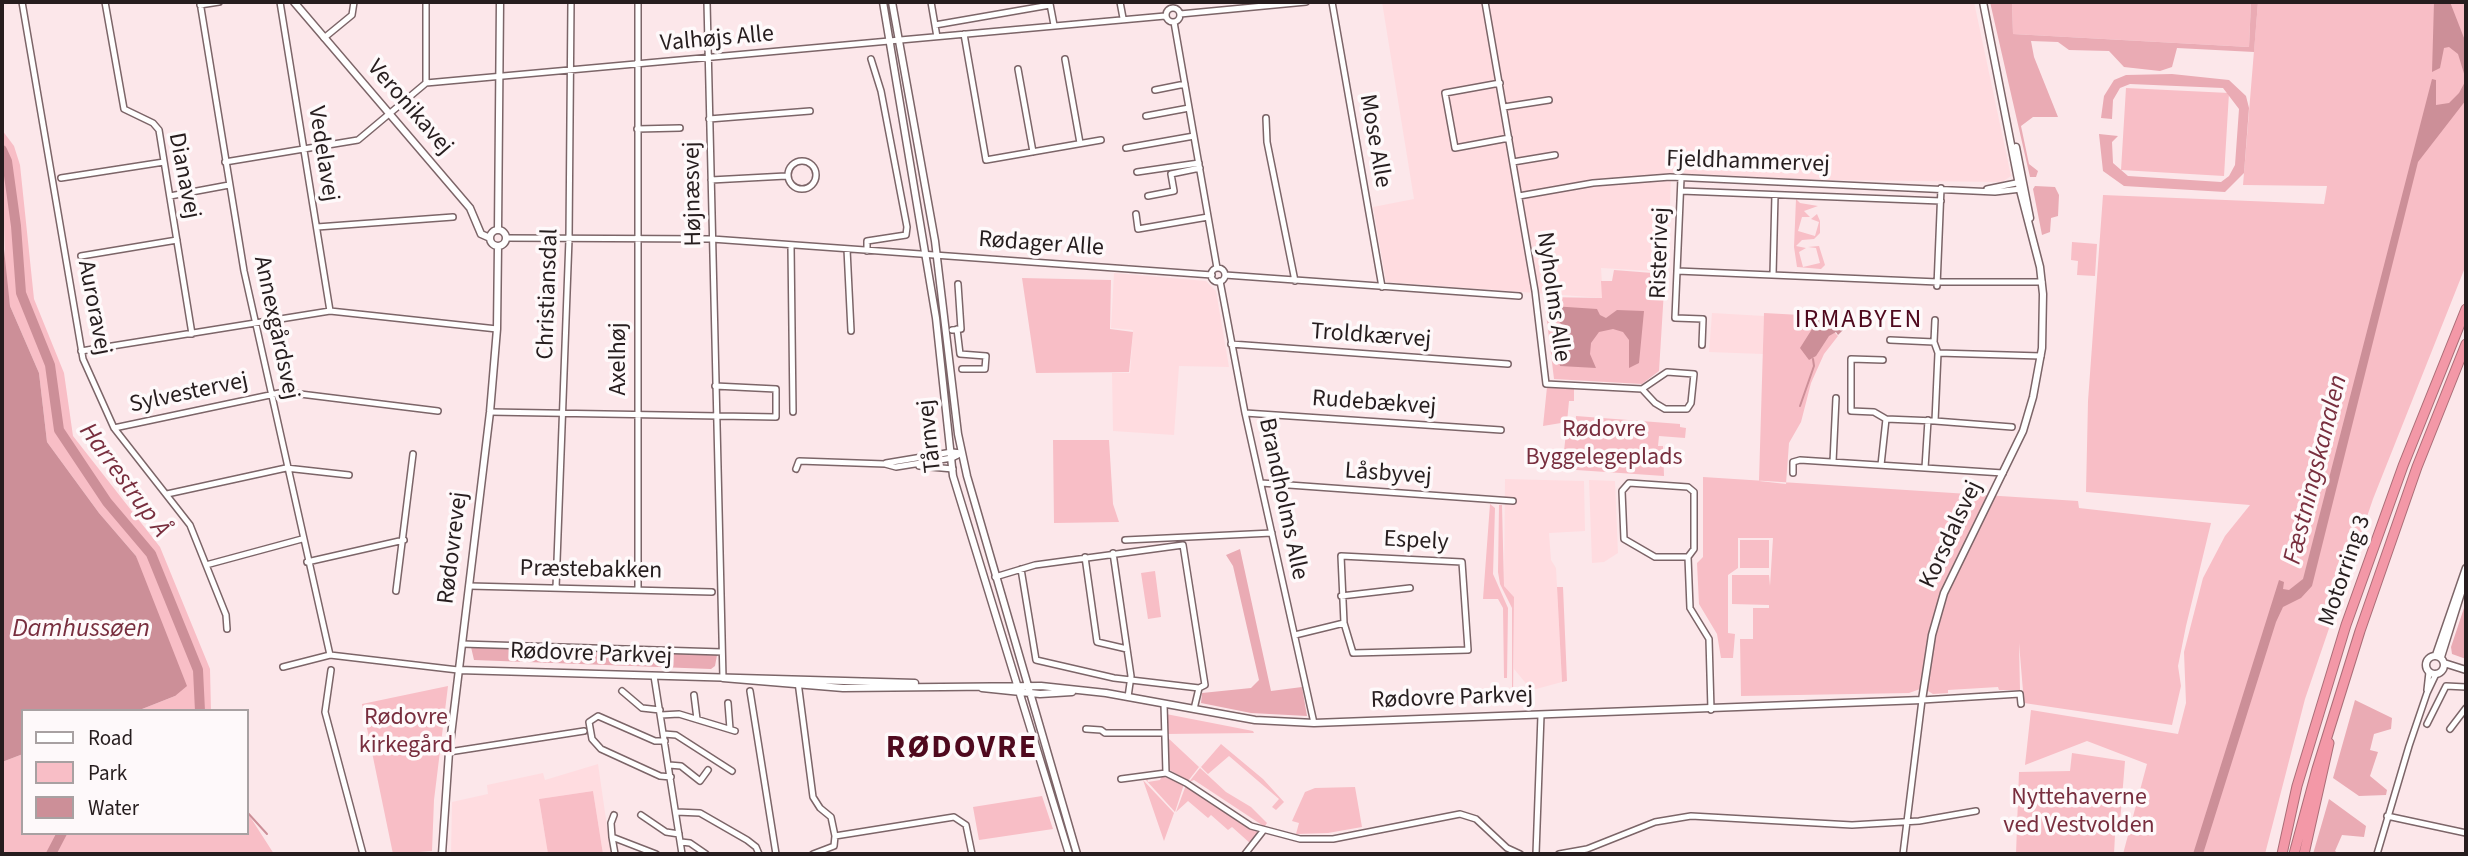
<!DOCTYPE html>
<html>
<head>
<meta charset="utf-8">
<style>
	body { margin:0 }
	#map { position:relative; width:2468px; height:856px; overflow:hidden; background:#fce7ea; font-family:"Source Sans 3",sans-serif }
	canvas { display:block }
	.frame { position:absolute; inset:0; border:4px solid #261d1e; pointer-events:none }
	.legend { position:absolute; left:21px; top:709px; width:228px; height:126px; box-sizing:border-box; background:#fef9fa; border:2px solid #a8a1a2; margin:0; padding:9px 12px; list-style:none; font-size:21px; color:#261d1e }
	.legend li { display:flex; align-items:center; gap:14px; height:35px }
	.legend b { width:35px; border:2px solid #a8a1a2 }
</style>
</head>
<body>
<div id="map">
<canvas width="2468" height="856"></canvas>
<div class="frame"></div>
<ul class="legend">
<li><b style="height:9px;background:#fff"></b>Road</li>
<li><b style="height:19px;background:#f8bec6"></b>Park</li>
<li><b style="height:19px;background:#cc8f98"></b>Water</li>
</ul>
</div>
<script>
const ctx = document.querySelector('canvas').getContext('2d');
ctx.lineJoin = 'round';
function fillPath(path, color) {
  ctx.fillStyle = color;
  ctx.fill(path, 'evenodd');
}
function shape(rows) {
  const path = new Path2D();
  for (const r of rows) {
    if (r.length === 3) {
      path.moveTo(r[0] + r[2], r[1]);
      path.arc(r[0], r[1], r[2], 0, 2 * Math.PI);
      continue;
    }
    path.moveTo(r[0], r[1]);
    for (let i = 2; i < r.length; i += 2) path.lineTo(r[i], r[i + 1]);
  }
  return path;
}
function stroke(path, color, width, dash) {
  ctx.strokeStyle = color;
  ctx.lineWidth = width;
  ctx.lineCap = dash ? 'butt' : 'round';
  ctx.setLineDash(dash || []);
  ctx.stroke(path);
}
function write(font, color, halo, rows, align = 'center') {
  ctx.font = font + ' "Source Sans 3",sans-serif';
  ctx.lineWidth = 7;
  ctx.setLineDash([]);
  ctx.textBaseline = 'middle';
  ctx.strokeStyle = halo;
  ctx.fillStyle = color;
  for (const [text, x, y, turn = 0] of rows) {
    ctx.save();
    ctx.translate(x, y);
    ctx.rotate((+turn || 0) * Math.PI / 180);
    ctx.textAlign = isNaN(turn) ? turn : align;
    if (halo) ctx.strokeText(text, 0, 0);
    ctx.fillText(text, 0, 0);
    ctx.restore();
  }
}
fillPath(shape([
	[1382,2,1974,2,2011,176,2002,182,1829,180,1671,173,1668,272,1601,268,1603,298,1386,282,1373,207,1414,199],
	[1114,273,1206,281,1216,291,1229,367,1179,366,1174,435,1113,431,1112,373,1130,373,1133,330,1111,328],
	[1712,313,1764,316,1763,354,1709,352],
	[1505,479,1584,481,1585,531,1549,533,1551,560,1556,568,1562,682,1536,689,1529,687,1514,669,1514,597,1504,586],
	[1589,480,1615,481,1618,553,1604,562,1592,563],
	[598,764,611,854,603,854,593,791,539,799,548,854,451,854,452,802,488,794,487,785,543,773,545,780]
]), '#ffdce0');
fillPath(shape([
	[2012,2,2251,2,2249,47,2013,34],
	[2258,2,2466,2,2466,265,2373,499,2305,699,2265,854,2123,854,2147,764,2087,741,2025,765,2031,710,2178,734,2186,703,2184,652,2203,578,2225,536,2250,505,2086,492,2088,401,2103,195,2324,204,2327,186,2243,185],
	[2126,88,2229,93,2224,176,2121,170],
	[2,130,14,146,20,165,34,299,64,373,73,436,160,547,210,669,211,711,137,711,175,696,136,556,99,513,47,442,39,373,10,306,5,273],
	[1796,199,1800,203,1818,206,1804,211,1810,217,1802,217,1798,231,1815,236,1819,222,1811,219,1817,214,1820,221,1820,233,1814,239,1802,240,1796,246,1806,248,1799,252,1803,267,1820,263,1816,248,1808,247,1819,246,1825,265,1821,269,1797,267,1794,247],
	[2072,242,2097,244,2095,276,2077,275,2078,261,2071,260],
	[1614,270,1665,274,1659,371,1642,384,1554,379,1544,297,1602,298,1601,281,1612,281],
	[1022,278,1111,280,1110,329,1133,332,1129,372,1036,373],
	[1764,313,1819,316,1838,336,1824,354,1811,383,1801,422,1789,443,1786,484,1759,481],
	[1547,387,1574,388,1574,401,1569,401,1567,422,1543,426],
	[1576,416,1680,424,1680,427,1686,428,1685,438,1659,436,1658,446,1663,446,1664,476,1562,469,1566,433,1575,434],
	[1053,440,1109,440,1113,504,1119,522,1054,523],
	[1703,477,2078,501,2079,508,2211,523,2186,626,2178,666,2181,686,2172,725,2024,703,2019,643,2020,690,1999,690,1998,687,1948,690,1948,693,1933,694,1923,688,1909,693,1741,696,1740,639,1753,639,1753,608,1769,608,1769,605,1732,604,1732,575,1769,575,1770,586,1773,538,1738,538,1738,568,1728,575,1728,633,1735,634,1733,658,1721,658,1717,634,1699,604,1697,563,1703,557],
	[1490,504,1495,508,1493,574,1508,608,1507,678,1504,678,1503,608,1498,599,1483,599],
	[1499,505,1502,505,1504,586,1514,597,1513,698,1509,695,1512,687,1512,608,1500,584,1498,572],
	[1740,540,1769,540,1769,568,1740,568],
	[1155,571,1161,617,1148,619,1141,573],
	[1557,587,1563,587,1567,681,1562,682],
	[448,686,434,800,432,851,393,854,362,704],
	[1166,714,1253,731,1254,733,1166,734],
	[1167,737,1199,767,1188,781,1168,769],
	[1221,744,1263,779,1284,802,1276,810,1272,807,1279,799,1229,756,1208,774,1201,767],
	[2072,753,2125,761,2119,835,2115,835,2114,854,2016,854,2019,772,2070,771],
	[23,754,23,833,247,833,247,812,274,854,2,854,2,762],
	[1200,768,1226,792,1251,807,1267,823,1263,829,1262,825,1194,780,1189,782],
	[1162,776,1184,784,1175,812,1145,779,1147,777,1148,782,1160,780],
	[1143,780,1174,813,1164,841],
	[1186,785,1259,832,1251,844,1232,827,1228,830,1211,815,1208,818,1188,801,1176,812],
	[1355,787,1362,827,1328,833,1296,834,1299,823,1292,821,1305,792,1315,788],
	[593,791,603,854,548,854,539,799],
	[1042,796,1053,829,979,840,973,807]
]), '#f8bec6');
fillPath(shape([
	[1990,2,2012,2,2013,34,2249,47,2251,2,2258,2,2254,52,2177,48,2172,67,2160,71,2124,67,2109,51,2069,50,2058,42,2031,41,2034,57,2058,117,2033,117,2021,126,2029,164,2038,171,2036,177,2030,177],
	[2172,74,2229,80,2246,96,2249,108,2244,173,2225,192,2124,186,2103,171,2099,134,2118,136,2112,142,2113,163,2128,176,2221,182,2229,176,2235,165,2239,109,2223,88,2130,84,2120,88,2113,100,2112,119,2101,118,2104,96,2114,80,2126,75],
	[2035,186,2055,187,2059,195,2058,216,2051,218,2050,232,2042,235,2033,189],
	[1240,549,1271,691,1302,687,1307,716,1251,713,1201,703,1202,693,1251,688,1259,680,1233,566,1226,555],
	[2466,602,2466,659,2452,654,2451,647],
	[471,647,717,655,715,666,711,669,474,660],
	[2355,700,2392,718,2391,729,2374,734,2370,750,2378,752,2370,776,2387,790,2386,795,2359,796,2333,778],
	[2329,799,2366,826,2364,837,2342,835,2335,851,2339,854,2313,854]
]), '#eaabb4');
fillPath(shape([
	[2434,2,2450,2,2466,43,2466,100,2418,162,2312,586,2301,598,2283,607,2276,622,2203,854,2193,854,2279,580,2284,582,2283,589,2289,590,2303,579,2432,79,2436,80,2436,105,2449,103,2459,93,2466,80,2458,54,2449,47,2444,48,2440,68,2432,72],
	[2,230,10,306,39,373,47,442,99,513,136,556,187,686,175,696,137,711,23,711,23,754,2,762],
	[1552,306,1597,309,1600,315,1606,318,1617,310,1644,311,1639,363,1629,368,1629,340,1623,332,1613,329,1599,332,1591,343,1590,354,1596,368,1560,366,1556,340,1562,325,1555,317],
	[1819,318,1847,319,1846,327,1838,335,1836,332,1829,336,1816,356,1809,360,1800,348]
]), '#cc8f98');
stroke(shape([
	[1800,406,1814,366,1813,359],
	[247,812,267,834]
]), '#cc8f98', 2);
stroke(shape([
	[2,150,7,161,16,226,21,293,50,365,59,430,107,502,151,554,198,670,200,711],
	[51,854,62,833]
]), '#cc8f98', 10);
const minor = shape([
	[22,2,83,359,114,428,190,525,226,615,227,629],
	[105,2,124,109,153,123,159,130,192,334],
	[200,2,244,271,330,655],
	[280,2,330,311],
	[638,2,638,589],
	[707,2,723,678],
	[931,2,937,37],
	[1120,2,1123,18],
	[1332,2,1382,287],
	[1485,2,1535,291,1546,384,1642,389,1667,372,1694,374,1691,403,1687,409,1665,409,1655,403,1642,389],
	[1050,4,1054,25],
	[200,5,219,2],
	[1173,15,7],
	[1180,14,1306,2],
	[1174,22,1217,268],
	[935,25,1050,5],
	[964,34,986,160,1101,140],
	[324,38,352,15,354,2],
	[1065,59,1080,143],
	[1018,69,1033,152],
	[426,83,426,2],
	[1500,83,1445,93,1455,148,1509,138],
	[1155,90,1185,84],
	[1504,107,1549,100],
	[1146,116,1189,108],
	[1266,118,1267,142,1295,281],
	[709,119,810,111],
	[637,129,680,128],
	[1126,148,1194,136],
	[802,175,14],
	[225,162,358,140,426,83,1165,16],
	[1513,162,1555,155],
	[1137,172,1199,163],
	[61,178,164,162],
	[1681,178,1675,318,1703,319,1702,345],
	[711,180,786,176],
	[1987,189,2021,182],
	[1681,191,1941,201],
	[170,196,229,185],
	[1148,196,1174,191,1171,174,1200,168],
	[1519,196,1593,183,1670,177,1995,192,2021,189],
	[1136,214,1138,229,1208,217],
	[317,227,453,217],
	[506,238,712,239,1212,275],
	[791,246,793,412],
	[847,249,851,331],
	[867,251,867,241,906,235,907,227,881,91,871,59],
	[81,256,177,240],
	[1218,275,7],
	[1677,271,1938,282,2042,282],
	[1225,275,1519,296],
	[1773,275,1775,195],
	[1220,281,1245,413,1314,723],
	[1937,286,1941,188],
	[957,329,960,354,986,356,985,369,962,369],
	[952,330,961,329,958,284],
	[1890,340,1934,342,1938,353,2041,356],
	[1934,342,1935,320],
	[1231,344,1508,364],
	[81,351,330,311,497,329],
	[1938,353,1935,421,2012,427],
	[1883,360,1851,359,1851,411,1874,412,1886,419,1935,421],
	[490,412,776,417,776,389,715,386],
	[1245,413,1501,430],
	[114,428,284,392,438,411],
	[1833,462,1836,398],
	[886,463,952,452,962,453],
	[1881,465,1886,419],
	[919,466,953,469],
	[1925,468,1928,420],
	[796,469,799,461,885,464,896,467,952,458,962,453],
	[1793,473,1793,462,1800,460,2003,473],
	[1261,483,1513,501],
	[167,494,286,468,349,475],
	[1125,540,1272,533],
	[1113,553,1131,676,1128,697],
	[1341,556,1462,562,1468,650,1353,653,1344,623,1341,556],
	[1085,557,1097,642,1127,649],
	[1688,557,1655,557,1624,539,1622,491,1629,483,1688,487,1694,492,1694,549,1688,557,1690,608,1709,639,1711,710],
	[307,562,404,540],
	[206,565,302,539],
	[1021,569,1036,660,1114,678,1199,688],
	[995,577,1035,565,1183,545,1205,685,1199,688,1194,709],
	[469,586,712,592],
	[556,588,569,239,571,2],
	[396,591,413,454],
	[1341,596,1410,588],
	[1295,635,1344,623],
	[462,644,722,652],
	[283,667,330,655,458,670],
	[331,670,325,712,363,854],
	[654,676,682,854],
	[798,682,813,797,820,808,831,817,835,836,834,846,813,854],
	[2427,690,2429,672],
	[622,691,642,708,660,710],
	[750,691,776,854],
	[694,695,697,719],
	[728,703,730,729],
	[1164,704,1166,773],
	[661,715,679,714,735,731],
	[2427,724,2446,686,2466,687],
	[1086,729,1101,730,1105,733,1164,733],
	[2450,729,2466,708],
	[664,734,676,735,732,771],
	[665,741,655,741,598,716,589,722,592,739,601,749,660,776,671,777],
	[449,752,584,731],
	[669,765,681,766,700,781,708,770],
	[1121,779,1166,773,1186,783,1251,826,1300,839,1333,839,1460,814,1476,819,1507,848,1520,854],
	[676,812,700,813,747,840,756,847,759,854],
	[641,815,666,832,679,834],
	[2387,816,2466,833],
	[835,836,954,817,966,825,972,854],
	[612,837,611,823,614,815],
	[681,842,690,843,706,854],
	[615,854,612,837,656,854],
	[1245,854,1263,831],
	[1536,854,1541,715],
	[1559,854,1587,849,1655,822,1691,816,1852,825,1919,821,1976,811],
	[1903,854,1922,700,2020,694,2021,704],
	[2377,854,2409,746,2427,693,2436,674]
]);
const tertiary = shape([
	[294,2,470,208,481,234,490,238],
	[883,2,936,318,953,476,1069,854],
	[892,2,935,241,958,434,967,476,1077,854],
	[2016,147,2030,218],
	[498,230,500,2],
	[498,238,8],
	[2436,655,2466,568],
	[2435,665,9],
	[2441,657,2466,577],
	[2444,663,2466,670],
	[458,670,915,683],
	[723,678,843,688,1041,686,1106,693,1255,720,1314,723,1922,700,1932,635,1944,593,2023,431,2033,397,2042,348,2043,294,2040,267,2020,190,1983,2],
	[982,688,1040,694,1072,692],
	[442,854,449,752,490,412,497,329,498,246]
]);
const motorway = shape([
	[2282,854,2297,786,2346,625,2403,466,2466,309],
	[2294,854,2317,769,2360,631,2417,467,2466,344],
	[2304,854,2329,743]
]);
stroke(minor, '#7c6568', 8);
stroke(tertiary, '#7c6568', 9);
stroke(motorway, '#ab6d77', 11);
stroke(minor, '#fff', 5);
stroke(tertiary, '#fff', 6);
stroke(motorway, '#f398a7', 9);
write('24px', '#261d1e', '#fef9fa', [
	["Valhøjs Alle",717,40,-5],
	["Veronikavej",409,108,49],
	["Mose Alle",1374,141,80],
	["Vedelavej",322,154,81],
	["Fjeldhammervej",1748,163,2],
	["Dianavej",183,176,79],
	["Højnæsvej",694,194,-91],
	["Rødager Alle",1041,245,4],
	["Risterivej",1661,253,-88],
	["Christiansdal",549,294,-88],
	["Nyholms Alle",1552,297,82],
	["Auroravej",93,308,79],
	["Annexgårdsvej",275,328,78],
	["Troldkærvej",1371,337,4],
	["Axelhøj",620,359,-90],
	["Sylvestervej",189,394,-12],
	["Rudebækvej",1374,404,4],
	["Tårnvej",931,436,-96],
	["Låsbyvej",1388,475,4],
	["Brandholms Alle",1282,499,78],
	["Korsdalsvej",1952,535,-65],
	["Espely",1416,542,3],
	["Rødovrevej",454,548,-83],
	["Præstebakken",591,571,1],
	["Motorring 3",2346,571,-71],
	["Rødovre Parkvej",591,655,2],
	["Rødovre Parkvej",1452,699,-2]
]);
write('24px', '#782e3e', '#fef9fa', [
	["Rødovre",1604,431],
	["Byggelegeplads",1604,459],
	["Rødovre",406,719],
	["kirkegård",406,747],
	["Nyttehaverne",2079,799],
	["ved Vestvolden",2079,827]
]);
ctx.letterSpacing = '2px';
write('26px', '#4f091e', '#fef9fa', [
	["IRMABYEN",1859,321]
]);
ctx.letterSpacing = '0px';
write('italic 26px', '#782e3e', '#fef9fa', [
	["Fæstningskanalen",2317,470,-76],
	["Harrestrup Å",123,481,54],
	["Damhussøen",81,630]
]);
ctx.letterSpacing = '2px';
write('bold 32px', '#4f091e', '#fef9fa', [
	["RØDOVRE",962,750]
]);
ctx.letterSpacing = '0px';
</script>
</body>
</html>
